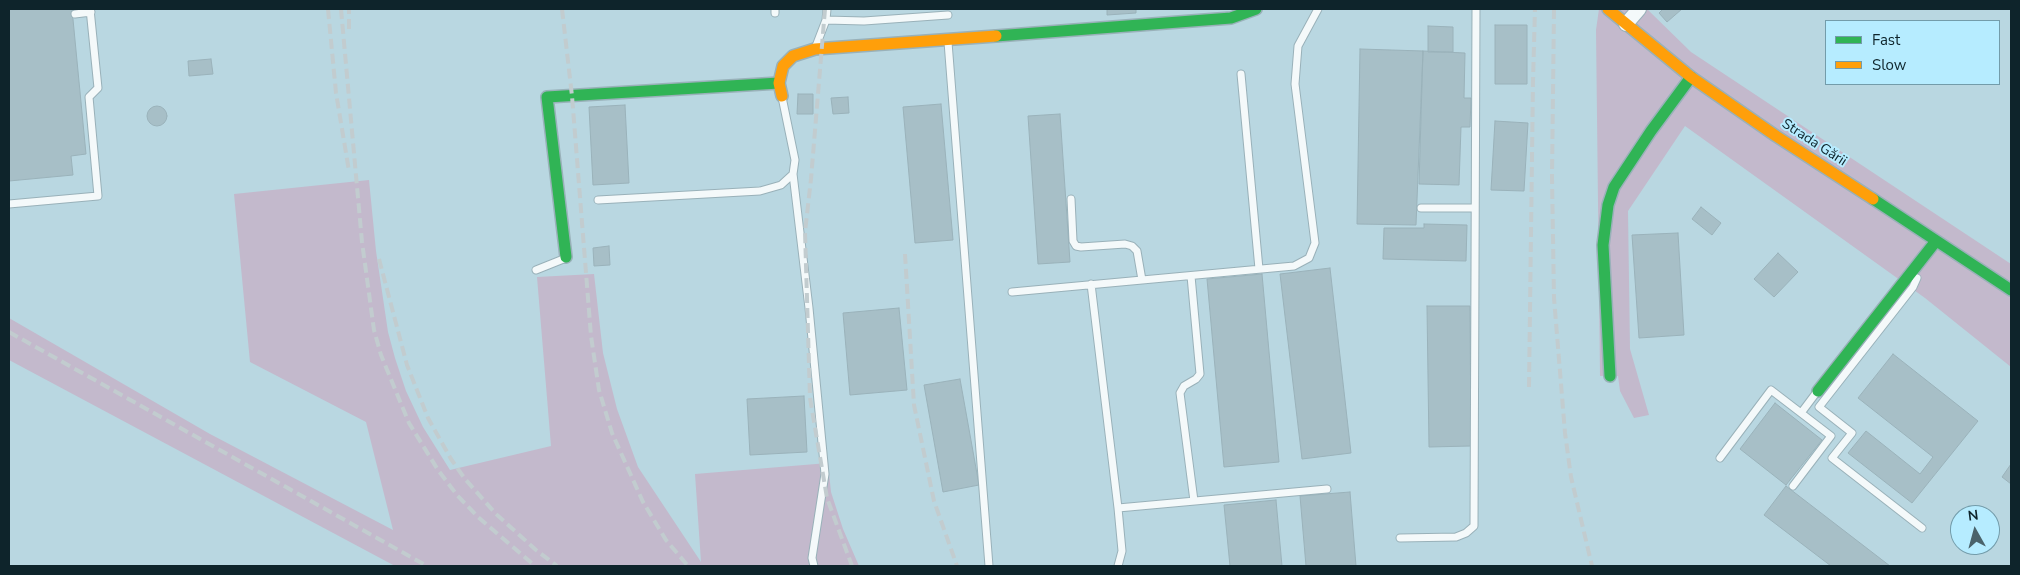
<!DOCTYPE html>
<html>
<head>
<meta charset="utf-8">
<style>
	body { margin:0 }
	#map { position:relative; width:2020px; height:575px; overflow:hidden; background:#b9d7e1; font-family:"Nunito Sans",sans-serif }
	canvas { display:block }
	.frame { position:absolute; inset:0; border:10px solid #0e242b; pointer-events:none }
	.legend { position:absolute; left:1825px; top:20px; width:175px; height:65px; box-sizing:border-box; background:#b6ecff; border:1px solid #739caa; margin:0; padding:6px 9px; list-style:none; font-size:15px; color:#0e242b }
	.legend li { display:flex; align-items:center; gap:10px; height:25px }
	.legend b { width:25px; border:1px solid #739caa }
	.north { position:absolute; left:1950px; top:505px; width:50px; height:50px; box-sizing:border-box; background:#b6ecff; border:1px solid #739caa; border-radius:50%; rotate:353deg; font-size:14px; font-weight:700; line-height:20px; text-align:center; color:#0e242b }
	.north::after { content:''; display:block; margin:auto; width:18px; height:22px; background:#4a636b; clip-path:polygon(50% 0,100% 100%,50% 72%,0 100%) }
</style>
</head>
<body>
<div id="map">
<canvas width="2020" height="575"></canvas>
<div class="frame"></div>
<ul class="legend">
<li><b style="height:6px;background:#30b455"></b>Fast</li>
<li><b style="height:6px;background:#ff9f0a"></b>Slow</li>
</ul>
<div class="north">N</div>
</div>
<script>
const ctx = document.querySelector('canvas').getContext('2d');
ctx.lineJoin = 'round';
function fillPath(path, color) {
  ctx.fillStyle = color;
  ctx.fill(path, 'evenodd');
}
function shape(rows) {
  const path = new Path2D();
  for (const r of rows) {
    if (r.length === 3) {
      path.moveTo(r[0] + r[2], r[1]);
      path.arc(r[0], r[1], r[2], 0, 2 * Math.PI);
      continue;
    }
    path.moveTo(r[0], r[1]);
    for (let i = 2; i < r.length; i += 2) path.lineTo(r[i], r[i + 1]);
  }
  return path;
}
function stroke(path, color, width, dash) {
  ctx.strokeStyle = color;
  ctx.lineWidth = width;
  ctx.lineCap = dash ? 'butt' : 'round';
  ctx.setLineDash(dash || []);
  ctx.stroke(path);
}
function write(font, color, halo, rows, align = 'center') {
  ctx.font = font + ' "Nunito Sans",sans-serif';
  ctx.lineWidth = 4;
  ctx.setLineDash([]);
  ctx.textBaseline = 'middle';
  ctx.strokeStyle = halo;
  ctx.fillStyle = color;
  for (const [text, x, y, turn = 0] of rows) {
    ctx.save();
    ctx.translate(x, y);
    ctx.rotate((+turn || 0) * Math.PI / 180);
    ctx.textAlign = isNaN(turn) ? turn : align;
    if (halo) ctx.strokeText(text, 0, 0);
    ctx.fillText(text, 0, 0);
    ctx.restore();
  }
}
fillPath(shape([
	[1599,9,1647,9,1691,52,2011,264,2011,367,1925,298,1685,126,1628,211,1630,349,1649,415,1634,418,1620,391,1618,376,1600,376,1596,30],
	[369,180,376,251,388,332,395,358,406,391,423,427,450,470,551,446,537,277,594,274,603,353,617,409,638,467,701,562,695,474,828,463,831,492,843,529,859,566,395,566,9,360,9,318,210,434,393,530,366,422,250,362,234,194]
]), '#c3b9cc');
const building = shape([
	[9,9,72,9,86,154,71,156,73,175,9,181,9,9],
	[1107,9,1136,9,1136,13,1107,15,1107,9],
	[1663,9,1682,9,1667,22,1659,13,1663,9],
	[1495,25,1527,25,1527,84,1495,84,1495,25],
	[1428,26,1453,27,1453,52,1428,52,1428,26],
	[1360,49,1423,51,1416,225,1357,224,1360,49],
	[1423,51,1465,53,1464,98,1471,98,1470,127,1461,127,1459,185,1419,184,1423,51],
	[211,59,213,74,189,76,188,61,211,59],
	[798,94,813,94,813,114,797,114,798,94],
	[848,97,849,113,833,114,831,98,848,97],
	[941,104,953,240,915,243,903,107,941,104],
	[625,105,629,183,593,185,589,107,625,105],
	[157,116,10],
	[1060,114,1070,262,1038,264,1028,116,1060,114],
	[1495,121,1528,123,1524,191,1491,190,1495,121],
	[1701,207,1721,223,1712,235,1692,219,1701,207],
	[1424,224,1467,225,1466,261,1383,259,1384,228,1424,228,1424,224],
	[1678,233,1684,335,1639,338,1632,235,1678,233],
	[609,246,610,265,594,266,593,248,609,246],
	[1778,253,1798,272,1774,297,1754,279,1778,253],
	[1330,268,1351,453,1302,459,1280,274,1330,268],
	[1262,274,1279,462,1224,467,1207,279,1262,274],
	[1427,306,1470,306,1471,446,1429,447,1427,306],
	[899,308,907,390,850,395,843,313,899,308],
	[1893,354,1978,421,1912,503,1848,453,1866,431,1920,474,1933,457,1858,398,1893,354],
	[960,379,979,485,943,492,924,385,960,379],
	[804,396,807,452,750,455,747,399,804,396],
	[1775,403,1822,440,1786,485,1740,449,1775,403],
	[2011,464,2011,484,2002,477,2011,464],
	[1786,486,1890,566,1831,566,1764,515,1786,486],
	[1350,492,1356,566,1306,566,1300,496,1350,492],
	[1276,500,1282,566,1230,566,1224,505,1276,500]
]);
fillPath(building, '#a7bfc7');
stroke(building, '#9ab2ba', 1);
const lane = shape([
	[775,9,775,13],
	[75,14,91,12],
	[826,20,864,21,948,15],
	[948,42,989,566],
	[816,46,826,20,827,9],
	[1241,74,1259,269],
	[793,174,809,308,825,474,812,558,814,566],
	[1071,199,1073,241,1076,246,1081,247,1125,244,1132,246,1137,251,1142,280],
	[598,200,760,191,781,185,793,174,795,160,782,97],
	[9,204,98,196,89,97,98,88,90,9],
	[1421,208,1475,208],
	[536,270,566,258],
	[1191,276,1200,374,1196,379,1184,386,1180,393,1194,501],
	[1917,278,1913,287,1819,407,1852,433,1832,458,1922,528],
	[1091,284,1118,508,1122,551,1118,566],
	[1012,292,1294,266,1309,258,1315,243,1295,84,1298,46,1318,9],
	[1801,413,1816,393],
	[1720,458,1771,390,1831,436,1793,486],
	[1118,508,1327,489],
	[1400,538,1456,537,1466,533,1474,526,1476,9]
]);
const street = shape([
	[1626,24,1639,9]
]);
const fast = shape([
	[996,36,1231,18,1256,9],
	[1873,199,2011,290],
	[566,257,547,97,779,83],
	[1610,376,1603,245,1608,205,1614,187,1651,131,1691,77],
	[1818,391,1936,241]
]);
const slow = shape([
	[1608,9,1691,77,1776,136,1873,199],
	[782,96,779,83,783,66,793,56,815,49,996,36]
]);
stroke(lane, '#99b1b9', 9);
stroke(street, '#99b1b9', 16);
stroke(fast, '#99b1b9', 14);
stroke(slow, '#99b1b9', 14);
stroke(lane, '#f4f9fa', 7);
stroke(street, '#f4f9fa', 14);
stroke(fast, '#30b455', 11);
stroke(slow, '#ff9f0a', 11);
stroke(shape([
	[328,9,336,93,349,171],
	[341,9,362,242,374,330,381,355,409,423,438,470,457,495,478,517,535,566],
	[562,9,572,96,591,336,599,390,612,433,643,502,666,540,688,566],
	[825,9,811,179,805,232,810,398,827,498,852,566],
	[1554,9,1552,177,1554,298,1565,433,1571,477,1592,566],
	[349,29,349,9],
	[905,254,914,405,934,501,957,566],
	[379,259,407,365,428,418,451,459,465,479,496,514,536,550,557,566],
	[9,332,427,566],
	[1529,387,1533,81,1535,9]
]), '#c2cccf', 4, [10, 5]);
write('14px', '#0e242b', '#b6ecff', [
	["Strada Gării",1814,143,33]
]);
</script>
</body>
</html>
